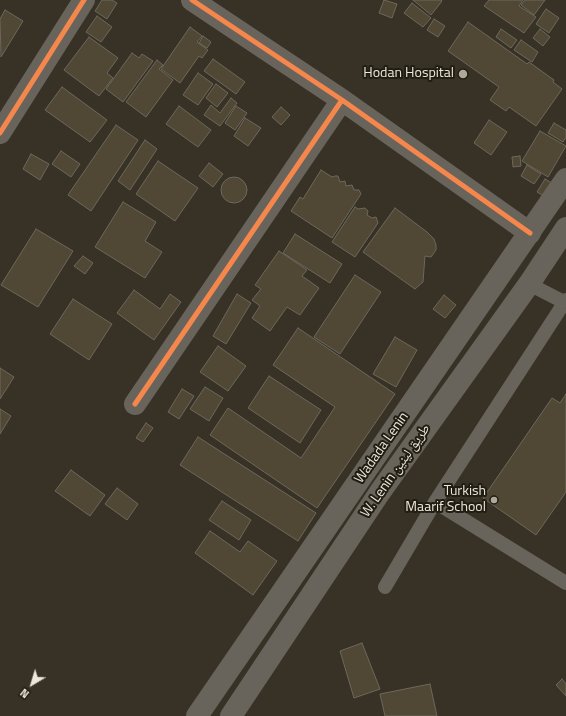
<!DOCTYPE html>
<html>
<head>
<meta charset="utf-8">
<style>
	body { margin:0 }
	#map { position:relative; width:566px; height:716px; overflow:hidden; background:#373225; font-family:"Titillium Web",sans-serif }
	canvas { display:block }
	.north { position:absolute; left:12px; top:664px; width:40px; height:40px; -webkit-text-stroke:3px #211d13; paint-order:stroke; rotate:218deg; font-size:11px; font-weight:700; line-height:16px; text-align:center; color:#ece7d9 }
	.north::after { content:''; display:block; margin:auto; width:14px; height:18px; background:#ece7d9; clip-path:polygon(50% 0,100% 100%,50% 72%,0 100%) }
</style>
</head>
<body>
<div id="map">
<canvas width="566" height="716"></canvas>
<div class="north">N</div>
</div>
<script>
const ctx = document.querySelector('canvas').getContext('2d');
ctx.lineJoin = 'round';
function fillPath(path, color) {
  ctx.fillStyle = color;
  ctx.fill(path, 'evenodd');
}
function shape(rows) {
  const path = new Path2D();
  for (const r of rows) {
    if (r.length === 3) {
      path.moveTo(r[0] + r[2], r[1]);
      path.arc(r[0], r[1], r[2], 0, 2 * Math.PI);
      continue;
    }
    path.moveTo(r[0], r[1]);
    for (let i = 2; i < r.length; i += 2) path.lineTo(r[i], r[i + 1]);
  }
  return path;
}
function stroke(path, color, width, dash) {
  ctx.strokeStyle = color;
  ctx.lineWidth = width;
  ctx.lineCap = dash ? 'butt' : 'round';
  ctx.setLineDash(dash || []);
  ctx.stroke(path);
}
function write(font, color, halo, rows, align = 'center') {
  ctx.font = font + ' "Titillium Web","Noto Naskh Arabic",sans-serif';
  ctx.lineWidth = 4;
  ctx.setLineDash([]);
  ctx.textBaseline = 'middle';
  ctx.strokeStyle = halo;
  ctx.fillStyle = color;
  for (const [text, x, y, turn = 0] of rows) {
    ctx.save();
    ctx.translate(x, y);
    ctx.rotate((+turn || 0) * Math.PI / 180);
    ctx.textAlign = isNaN(turn) ? turn : align;
    if (halo) ctx.strokeText(text, 0, 0);
    ctx.fillText(text, 0, 0);
    ctx.restore();
  }
}
const building = shape([
	[102,0,112,0,117,3,107,19,95,11,102,0],
	[384,0,397,4,392,18,379,13,384,0],
	[413,0,441,0,442,1,431,15,413,0],
	[489,0,523,0,519,6,536,17,524,33,484,6,489,0],
	[525,0,545,0,534,15,521,5,525,0],
	[412,3,431,18,423,27,404,13,412,3],
	[546,9,559,18,549,33,536,24,546,9],
	[5,10,23,21,1,57,0,19,5,10],
	[97,16,112,27,101,42,86,32,97,16],
	[434,19,445,26,438,37,427,30,434,19],
	[468,22,527,64,529,62,554,80,553,82,562,89,536,126,509,107,506,111,490,100,499,87,448,51,468,22],
	[190,27,202,36,197,42,208,50,202,58,199,56,180,83,161,69,190,27],
	[501,29,517,40,511,48,496,37,501,29],
	[540,29,550,37,543,46,533,38,540,29],
	[203,36,211,42,207,48,199,43,203,36],
	[89,37,118,58,107,73,113,78,99,96,64,70,89,37],
	[521,40,538,52,532,62,514,50,521,40],
	[132,53,139,58,142,54,153,61,123,102,106,89,132,53],
	[213,59,245,82,236,94,204,71,213,59],
	[157,60,163,65,159,69,173,80,146,117,126,102,157,60],
	[198,73,213,84,198,105,183,95,198,73],
	[216,84,228,93,217,107,206,98,216,84],
	[62,87,107,120,90,142,45,110,62,87],
	[231,98,237,103,220,126,204,115,211,105,220,113,231,98],
	[179,106,211,130,198,147,166,124,179,106],
	[236,106,247,113,235,130,225,123,236,106],
	[281,107,290,115,281,125,272,117,281,107],
	[245,118,261,128,248,146,234,136,245,118],
	[489,120,507,132,491,155,474,143,489,120],
	[554,123,566,130,566,137,563,142,548,133,554,123],
	[116,125,138,140,91,211,68,195,116,125],
	[540,131,566,146,548,177,522,161,540,131],
	[145,140,157,149,130,190,118,181,145,140],
	[61,151,80,164,71,177,52,164,61,151],
	[31,154,49,164,40,180,23,169,31,154],
	[520,156,521,166,513,167,512,157,520,156],
	[158,161,198,188,175,221,136,194,158,161],
	[209,163,223,174,213,187,199,176,209,163],
	[527,165,541,174,534,184,521,176,527,165],
	[321,170,332,177,335,176,338,176,340,182,345,181,346,186,352,185,354,190,359,190,361,194,332,238,291,211,300,197,303,199,321,170],
	[234,190,13],
	[545,179,557,186,549,199,537,192,545,179],
	[123,202,156,222,145,241,162,252,145,278,95,247,123,202],
	[355,207,358,209,365,208,368,211,367,215,372,218,376,217,378,223,355,257,332,242,355,207],
	[395,208,427,232,434,239,436,245,436,250,431,257,425,256,423,282,415,289,363,252,395,208],
	[36,229,73,251,38,307,1,285,36,229],
	[295,234,342,264,330,283,283,253,295,234],
	[279,251,307,270,302,276,319,288,300,315,287,307,270,331,252,318,260,306,252,300,261,289,255,285,279,251],
	[83,256,93,263,85,274,74,266,83,256],
	[355,275,381,292,340,354,314,337,355,275],
	[134,290,160,309,170,294,181,302,154,340,117,313,134,290],
	[237,294,251,303,226,344,213,336,237,294],
	[444,295,456,305,445,318,433,309,444,295],
	[73,299,112,324,89,360,50,334,73,299],
	[298,328,395,394,317,508,210,435,228,408,301,458,335,407,273,365,298,328],
	[395,337,417,350,396,387,373,374,395,337],
	[218,346,246,366,228,391,200,372,218,346],
	[0,368,14,377,0,399,0,368],
	[269,376,321,410,300,443,248,408,269,376],
	[205,387,223,398,209,421,190,409,205,387],
	[182,389,194,396,179,419,168,412,182,389],
	[566,394,566,492,536,535,483,498,552,398,560,403,566,394],
	[0,409,11,416,0,434,0,409],
	[146,423,153,428,143,442,136,438,146,423],
	[198,437,316,513,298,541,180,465,198,437],
	[71,470,105,495,90,516,55,491,71,470],
	[117,488,138,504,127,520,105,504,117,488],
	[222,501,251,520,239,540,209,520,222,501],
	[210,531,240,552,248,541,277,561,253,595,195,553,210,531],
	[362,643,380,689,354,698,340,651,362,643],
	[562,679,566,684,566,696,556,685,562,679],
	[430,684,437,716,385,716,380,694,430,684]
]);
fillPath(building, '#504834');
stroke(building, '#6c685e', 1);
stroke(shape([
	[529,284,564,302],
	[435,502,566,583],
	[385,587,435,502,566,300]
]), '#68645b', 14);
stroke(shape([
	[192,0,342,100,530,233],
	[0,133,84,0],
	[135,404,342,100]
]), '#68645b', 22);
stroke(shape([
	[197,716,566,179],
	[231,716,380,492,529,284,566,228]
]), '#68645b', 22);
stroke(shape([
	[192,0,342,100,530,233],
	[0,133,84,0],
	[135,404,342,100]
]), '#f5874c', 5);
for (const [x, y, r, color] of [
	[463,74,5,"#ada89a"],
	[494,500,4,"#ada89a"]
]) {
  const dot = new Path2D();
  dot.arc(x, y, r, 0, 2 * Math.PI);
  ctx.fillStyle = color;
  ctx.fill(dot);
  stroke(dot, '#211d13', 1.5);
}
write('14px', '#ece7d9', '#211d13', [
	["Hodan Hospital",454,74],
	["Turkish",486,492],
	["Maarif School",486,508]
], 'right');
write('14px', '#ece7d9', '#211d13', [
	["Wadada Lenin",382,448,-55],
	["W. Lenin طريق لينين",396,471,-55]
]);
</script>
</body>
</html>
